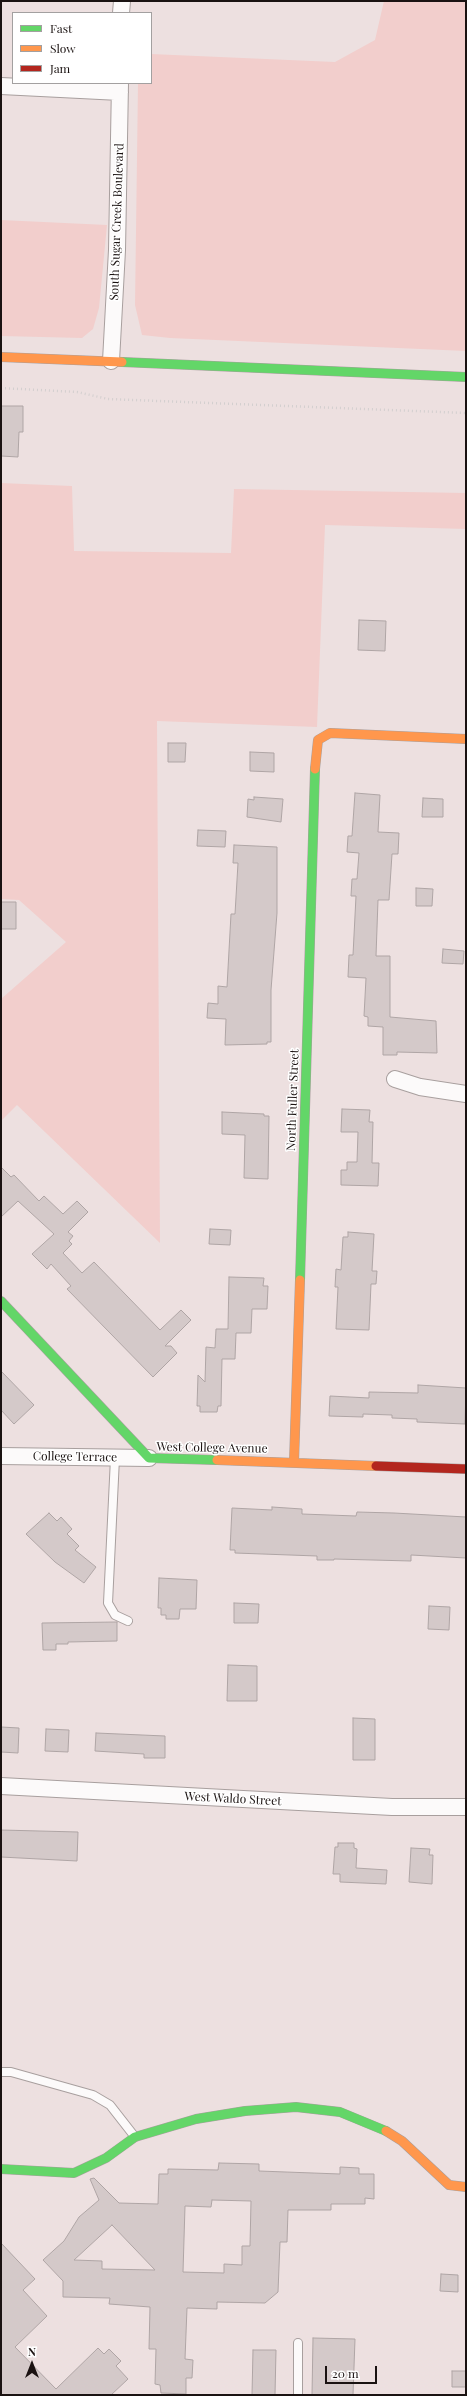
<!DOCTYPE html>
<html>
<head>
<meta charset="utf-8">
<style>
	body { margin:0 }
	#map { position:relative; width:467px; height:2396px; overflow:hidden; background:#ede0e0; font-family:"Playfair Display",serif }
	canvas { display:block }
	.frame { position:absolute; inset:0; border:2px solid #1a1211; pointer-events:none }
	.legend { position:absolute; left:12px; top:12px; width:140px; height:72px; box-sizing:border-box; background:#fff; border:1px solid #a3a0a0; margin:0; padding:5px 7px; list-style:none; font-size:12px; color:#1a1211 }
	.legend li { display:flex; align-items:center; gap:8px; height:20px }
	.legend b { width:20px; border:1px solid #a3a0a0 }
	.north { position:absolute; left:12px; top:2344px; width:40px; height:40px; -webkit-text-stroke:3px #fff; paint-order:stroke; rotate:0deg; font-size:11px; font-weight:700; line-height:16px; text-align:center; color:#1a1211 }
	.north::after { content:''; display:block; margin:auto; width:14px; height:18px; background:#1a1211; clip-path:polygon(50% 0,100% 100%,50% 72%,0 100%) }
	.scale { position:absolute; left:325px; top:2366px; width:52px; height:18px; box-sizing:border-box; border:2px solid #1a1211; border-top:0; padding-left:5px; font-size:12px; line-height:14px; white-space:nowrap; color:#1a1211; -webkit-text-stroke:3px #fff; paint-order:stroke }
</style>
</head>
<body>
<div id="map">
<canvas width="467" height="2396"></canvas>
<div class="frame"></div>
<ul class="legend">
<li><b style="height:5px;background:#63d668"></b>Fast</li>
<li><b style="height:5px;background:#ff974d"></b>Slow</li>
<li><b style="height:5px;background:#b3261e"></b>Jam</li>
</ul>
<div class="north">N</div>
<div class="scale">20 m</div>
</div>
<script>
const ctx = document.querySelector('canvas').getContext('2d');
ctx.lineJoin = 'round';
function fillPath(path, color) {
  ctx.fillStyle = color;
  ctx.fill(path, 'evenodd');
}
function shape(rows) {
  const path = new Path2D();
  for (const r of rows) {
    path.moveTo(r[0], r[1]);
    for (let i = 2; i < r.length; i += 2) path.lineTo(r[i], r[i + 1]);
  }
  return path;
}
function stroke(path, color, width, dash) {
  ctx.strokeStyle = color;
  ctx.lineWidth = width;
  ctx.lineCap = dash ? 'butt' : 'round';
  ctx.setLineDash(dash || []);
  ctx.stroke(path);
}
function write(font, color, halo, rows, align = 'center') {
  ctx.font = font + ' "Playfair Display",serif';
  ctx.lineWidth = 3;
  ctx.setLineDash([]);
  ctx.textBaseline = 'middle';
  ctx.strokeStyle = halo;
  ctx.fillStyle = color;
  for (const [text, x, y, turn = 0] of rows) {
    ctx.save();
    ctx.translate(x, y);
    ctx.rotate((+turn || 0) * Math.PI / 180);
    ctx.textAlign = isNaN(turn) ? turn : align;
    if (halo) ctx.strokeText(text, 0, 0);
    ctx.fillText(text, 0, 0);
    ctx.restore();
  }
}
fillPath(shape([
	[384,1,466,1,466,351,170,338,142,335,135,305,138,83,151,83,151,54,335,62,375,40],
	[1,220,107,225,99,308,93,329,82,338,1,336],
	[1,483,72,486,74,551,231,553,234,489,466,493,466,529,325,525,317,727,157,721,160,1243,17,1105,1,1121,1,999,66,942,19,900,1,899]
]), '#f2cecc');
const building = shape([
	[1,406,23,406,23,432,19,432,18,457,1,456,1,406],
	[359,620,386,621,385,651,358,650,359,620],
	[168,743,186,743,185,762,168,762,168,743],
	[250,752,274,753,274,772,250,771,250,752],
	[355,793,380,795,378,832,399,833,398,854,392,854,389,900,378,900,376,956,390,956,390,1017,436,1021,437,1053,397,1052,397,1055,383,1055,383,1027,368,1026,368,1017,364,1016,366,978,348,977,349,955,353,955,356,896,351,896,352,879,357,879,359,853,347,852,348,836,352,836,355,793],
	[254,797,283,799,281,822,247,817,248,799,254,800,254,797],
	[423,798,443,799,443,817,422,817,423,798],
	[198,830,226,831,225,847,197,846,198,830],
	[234,845,277,847,277,913,271,990,271,1042,267,1042,267,1044,225,1045,226,1019,207,1018,208,1003,218,1004,218,986,227,987,231,914,235,914,238,863,233,863,234,845],
	[416,888,433,889,432,906,416,906,416,888],
	[1,902,16,902,16,929,1,929,1,902],
	[443,949,464,951,463,964,442,963,443,949],
	[342,1109,370,1110,369,1122,373,1122,372,1163,379,1163,378,1186,341,1185,341,1170,347,1170,347,1162,357,1162,358,1132,341,1132,342,1109],
	[222,1112,264,1114,264,1116,269,1116,268,1179,244,1178,245,1135,222,1134,222,1112],
	[1,1167,11,1177,14,1175,39,1201,44,1196,63,1214,77,1201,88,1212,68,1232,73,1236,69,1241,72,1244,63,1253,82,1273,94,1262,160,1330,181,1310,191,1320,165,1346,171,1346,177,1353,153,1377,67,1289,71,1286,51,1264,47,1269,32,1254,54,1234,18,1201,1,1217,1,1167],
	[210,1229,231,1230,230,1245,209,1244,210,1229],
	[348,1232,374,1234,372,1271,377,1271,376,1284,371,1284,369,1330,336,1329,338,1287,335,1287,336,1269,341,1270,343,1237,348,1237,348,1232],
	[229,1277,264,1278,263,1286,268,1286,267,1309,252,1309,251,1333,236,1333,235,1359,222,1359,221,1406,218,1406,217,1412,200,1412,200,1406,197,1406,198,1375,205,1382,206,1347,215,1348,216,1329,228,1329,229,1277],
	[1,1371,34,1405,14,1424,1,1410,1,1371],
	[418,1385,466,1388,465,1424,417,1422,417,1419,392,1418,392,1415,363,1414,363,1417,329,1416,330,1396,369,1398,369,1392,418,1393,418,1385],
	[272,1507,302,1509,302,1514,356,1516,357,1512,394,1513,466,1517,466,1558,411,1555,411,1561,334,1559,334,1560,317,1560,317,1556,235,1553,235,1550,230,1550,232,1508,272,1510,272,1507],
	[49,1513,57,1521,61,1517,72,1529,67,1534,79,1546,75,1550,96,1567,84,1583,55,1562,26,1534,49,1513],
	[159,1578,197,1580,196,1609,180,1609,179,1619,166,1619,166,1615,161,1615,161,1608,158,1608,159,1578],
	[234,1603,259,1604,258,1623,234,1623,234,1603],
	[429,1606,450,1607,449,1630,428,1629,429,1606],
	[117,1622,117,1641,68,1642,68,1644,56,1644,56,1650,43,1650,42,1623,117,1622],
	[228,1665,257,1666,257,1701,227,1701,228,1665],
	[353,1718,375,1719,375,1760,353,1760,353,1718],
	[1,1727,19,1728,18,1753,1,1752,1,1727],
	[46,1729,69,1730,68,1752,45,1751,46,1729],
	[96,1733,165,1736,165,1758,144,1758,144,1754,95,1751,96,1733],
	[1,1830,78,1832,77,1861,1,1857,1,1830],
	[338,1843,354,1843,354,1848,357,1849,356,1868,387,1870,386,1884,340,1882,340,1874,333,1874,335,1847,338,1847,338,1843],
	[411,1848,430,1849,429,1855,433,1855,432,1884,409,1882,411,1848],
	[219,2163,259,2164,259,2171,340,2174,340,2167,359,2168,359,2174,374,2174,374,2199,365,2198,365,2204,331,2204,331,2210,288,2210,287,2242,280,2242,278,2292,265,2303,217,2302,217,2309,187,2308,185,2359,193,2360,192,2378,186,2378,186,2394,161,2393,160,2385,155,2384,156,2349,149,2349,150,2307,109,2304,110,2298,63,2297,63,2281,43,2260,64,2241,79,2217,99,2200,90,2179,94,2178,119,2203,158,2204,159,2174,168,2174,168,2169,218,2170,219,2163],
	[212,2200,251,2201,250,2246,242,2246,242,2265,224,2264,224,2273,183,2272,185,2206,211,2207,212,2200],
	[112,2225,155,2270,102,2269,102,2261,74,2260,112,2225],
	[1,2243,35,2279,23,2290,47,2316,15,2347,56,2389,98,2348,104,2354,109,2349,121,2361,116,2366,128,2379,111,2395,1,2395,1,2243],
	[441,2274,458,2275,458,2292,440,2291,441,2274],
	[313,2338,355,2339,353,2395,312,2395,313,2338],
	[253,2350,276,2350,275,2395,252,2395,253,2350],
	[452,2371,466,2371,466,2387,452,2387,452,2371]
]);
fillPath(building, '#d4c9c9');
stroke(building, '#afa5a5', 1);
const lane = shape([
	[115,1458,108,1603,115,1615,128,1621],
	[1,2072,11,2072,93,2095,110,2105,135,2137],
	[298,2395,298,2343]
]);
const street = shape([
	[121,13,122,1],
	[1,86,120,92],
	[111,361,117,250,120,83],
	[395,1079,420,1087,466,1094],
	[1,1456,149,1458],
	[1,1786,392,1807,466,1807]
]);
const fast = shape([
	[122,362,466,377],
	[300,1280,315,769],
	[1,1301,149,1458,217,1460],
	[1,2169,74,2173,106,2158,135,2137,196,2119,245,2111,296,2107,340,2112,386,2131]
]);
const slow = shape([
	[1,357,122,362],
	[315,769,318,740,330,733,466,739],
	[217,1460,376,1466],
	[294,1462,300,1280],
	[386,2131,402,2141,449,2185,466,2187]
]);
const jam = shape([
	[376,1466,466,1469]
]);
stroke(lane, '#a89f9e', 10);
stroke(street, '#a89f9e', 18);
stroke(fast, '#a89f9e', 10);
stroke(slow, '#a89f9e', 10);
stroke(jam, '#a89f9e', 10);
stroke(shape([
	[1,388,77,392,108,399,466,413]
]), '#d3cfcf', 2.5, [1, 3]);
stroke(lane, '#fcfafa', 8);
stroke(street, '#fcfafa', 16);
stroke(fast, '#63d668', 9);
stroke(slow, '#ff974d', 9);
stroke(jam, '#b3261e', 9);
write('12px', '#1a1211', '#fff', [
	["South Sugar Creek Boulevard",117,222,-88],
	["North Fuller Street",293,1100,-88],
	["West College Avenue",212,1448,1],
	["College Terrace",75,1457,1],
	["West Waldo Street",233,1799,3]
]);
</script>
</body>
</html>
